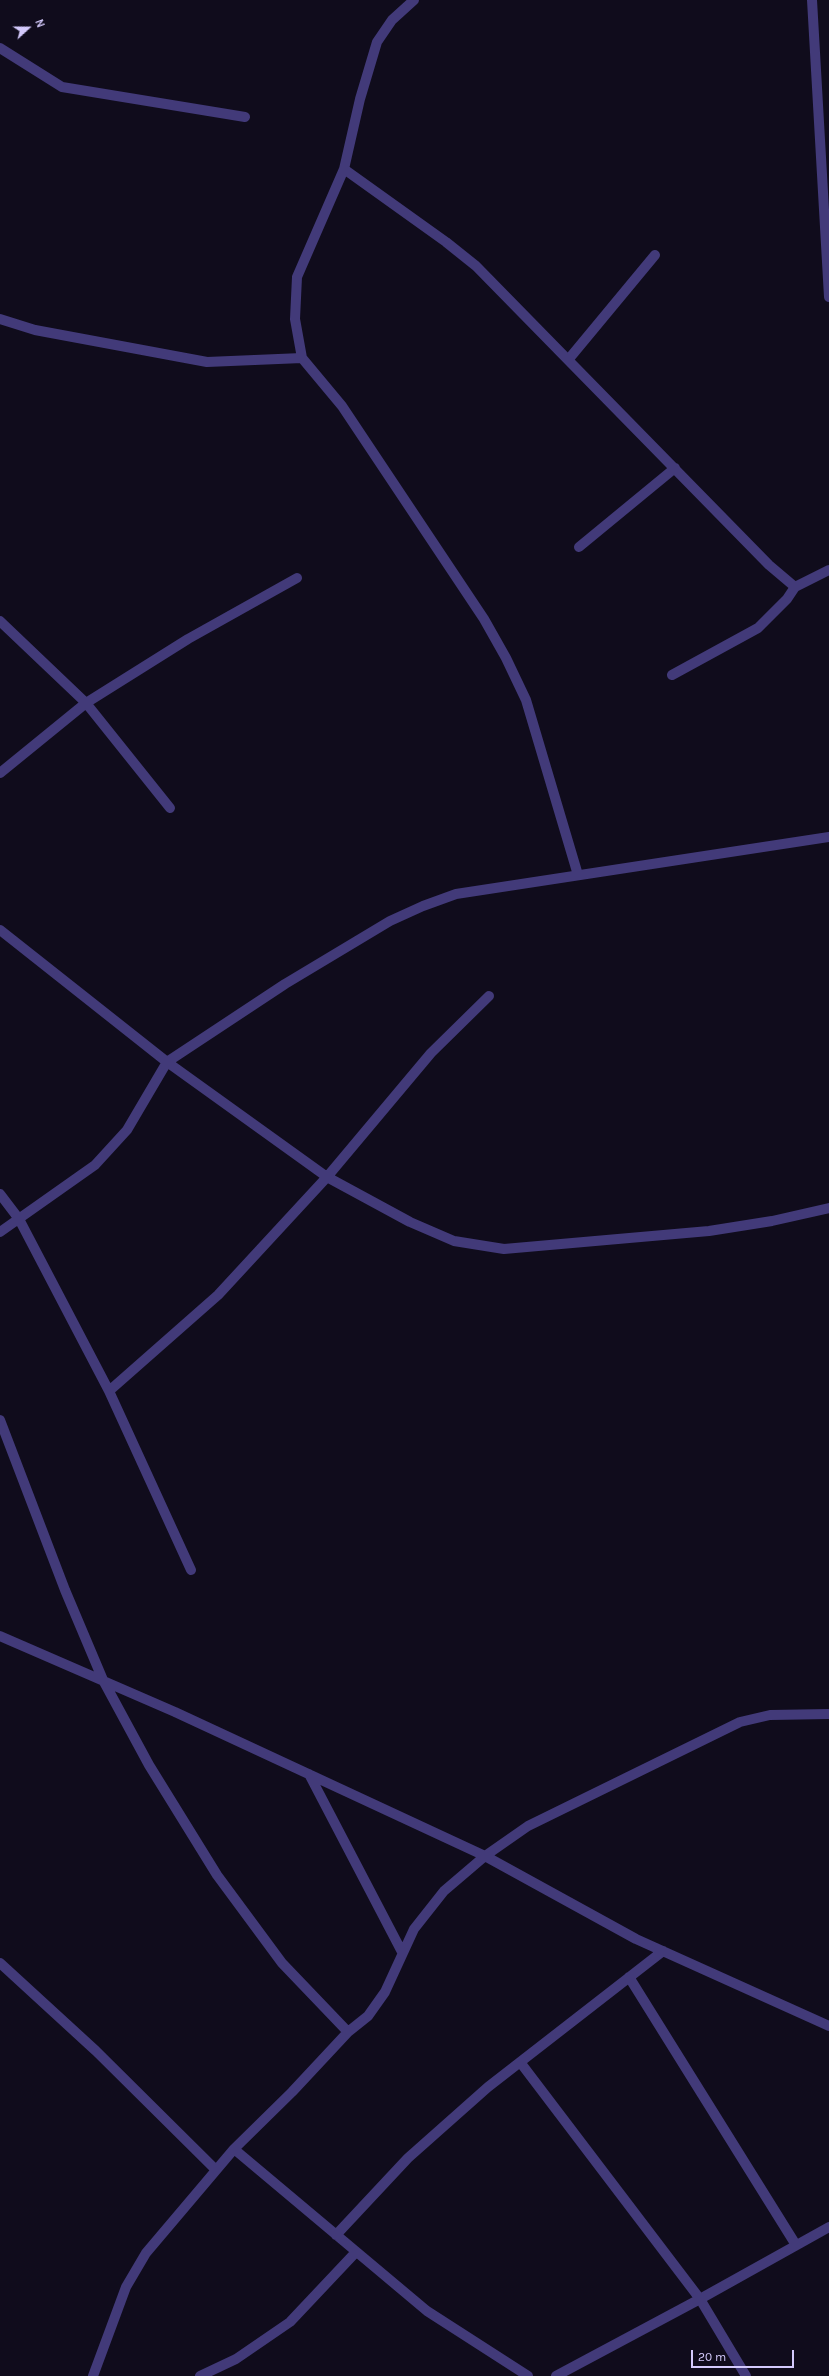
<!DOCTYPE html>
<html>
<head>
<meta charset="utf-8">
<style>
	body { margin:0 }
	#map { position:relative; width:829px; height:2376px; overflow:hidden; background:#100c1c; font-family:Karla,sans-serif }
	canvas { display:block }
	.north { position:absolute; left:8px; top:8px; width:40px; height:40px; -webkit-text-stroke:3px #100c1c; paint-order:stroke; rotate:69deg; font-size:11px; font-weight:700; line-height:16px; text-align:center; color:#d4cafc }
	.north::after { content:''; display:block; margin:auto; width:14px; height:18px; background:#d4cafc; clip-path:polygon(50% 0,100% 100%,50% 72%,0 100%) }
	.scale { position:absolute; left:691px; top:2350px; width:103px; height:18px; box-sizing:border-box; border:2px solid #d4cafc; border-top:0; padding-left:5px; font-size:12px; line-height:14px; white-space:nowrap; color:#d4cafc; -webkit-text-stroke:3px #100c1c; paint-order:stroke }
</style>
</head>
<body>
<div id="map">
<canvas width="829" height="2376"></canvas>
<div class="north">N</div>
<div class="scale">20 m</div>
</div>
<script>
const ctx = document.querySelector('canvas').getContext('2d');
ctx.lineJoin = 'round';
function shape(rows) {
  const path = new Path2D();
  for (const r of rows) {
    path.moveTo(r[0], r[1]);
    for (let i = 2; i < r.length; i += 2) path.lineTo(r[i], r[i + 1]);
  }
  return path;
}
function stroke(path, color, width, dash) {
  ctx.strokeStyle = color;
  ctx.lineWidth = width;
  ctx.lineCap = dash ? 'butt' : 'round';
  ctx.setLineDash(dash || []);
  ctx.stroke(path);
}
stroke(shape([
	[414,0,392,20,377,42,360,99,344,169,297,277,295,319,302,358,342,406,484,619,506,658,526,700,578,875],
	[0,48,62,87,245,117],
	[344,169,446,242,476,266,769,565,795,587,829,570],
	[0,319,35,330,207,362,302,358],
	[568,360,655,255],
	[579,547,675,468],
	[0,621,86,703,170,808],
	[672,675,758,628,787,599,795,587],
	[0,773,86,703,188,639,297,578],
	[0,930,167,1062,327,1177,410,1222,454,1241,504,1249,709,1231,772,1221,829,1208],
	[0,1194,19,1219,109,1391,191,1570],
	[0,1232,95,1165,127,1130,167,1062,285,984,390,921,423,906,456,894,829,837],
	[109,1391,218,1295,327,1177,431,1053,489,996],
	[0,1420,65,1590,103,1680,149,1765,217,1875,282,1963,348,2032],
	[0,1636,175,1712,485,1856,636,1939,829,2026],
	[309,1774,402,1952],
	[0,1963,96,2051,216,2170],
	[629,1977,796,2245],
	[520,2062,700,2299,746,2376],
	[234,2149,427,2311,528,2376],
	[336,2235,408,2158,488,2087,663,1951],
	[93,2376,126,2287,146,2253,234,2149,292,2092,348,2032,368,2016,385,1992,414,1929,444,1891,485,1856,528,1826,740,1722,770,1715,829,1714],
	[200,2376,236,2359,290,2322,356,2252],
	[556,2376,700,2299,829,2227]
]), '#423a79', 10);
stroke(shape([
	[812,0,829,297]
]), '#423a79', 10);
</script>
</body>
</html>
